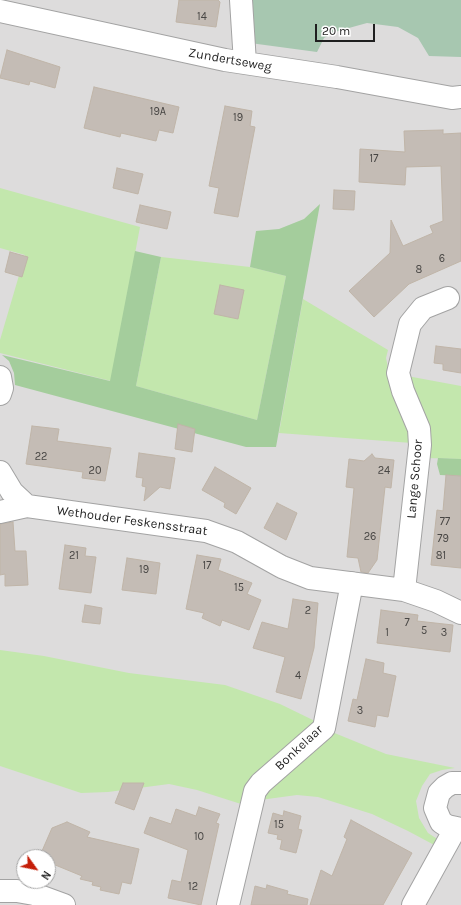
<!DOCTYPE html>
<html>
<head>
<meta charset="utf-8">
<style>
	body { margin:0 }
	#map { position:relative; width:461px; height:905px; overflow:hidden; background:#efede5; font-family:Karla,sans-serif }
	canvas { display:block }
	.north { position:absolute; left:16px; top:849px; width:40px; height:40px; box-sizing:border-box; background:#fff; border:1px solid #a5a5a5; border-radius:50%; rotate:123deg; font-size:11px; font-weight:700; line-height:16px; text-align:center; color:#1f1f1f }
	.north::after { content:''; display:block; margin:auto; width:14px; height:18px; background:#c51e08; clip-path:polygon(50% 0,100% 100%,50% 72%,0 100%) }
	.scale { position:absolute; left:315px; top:24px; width:60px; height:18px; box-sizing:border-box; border:2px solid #1f1f1f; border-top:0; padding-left:5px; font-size:12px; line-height:14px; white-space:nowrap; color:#1f1f1f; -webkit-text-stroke:3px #fff; paint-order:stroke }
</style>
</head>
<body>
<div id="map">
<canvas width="461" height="905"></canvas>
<div class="north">N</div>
<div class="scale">20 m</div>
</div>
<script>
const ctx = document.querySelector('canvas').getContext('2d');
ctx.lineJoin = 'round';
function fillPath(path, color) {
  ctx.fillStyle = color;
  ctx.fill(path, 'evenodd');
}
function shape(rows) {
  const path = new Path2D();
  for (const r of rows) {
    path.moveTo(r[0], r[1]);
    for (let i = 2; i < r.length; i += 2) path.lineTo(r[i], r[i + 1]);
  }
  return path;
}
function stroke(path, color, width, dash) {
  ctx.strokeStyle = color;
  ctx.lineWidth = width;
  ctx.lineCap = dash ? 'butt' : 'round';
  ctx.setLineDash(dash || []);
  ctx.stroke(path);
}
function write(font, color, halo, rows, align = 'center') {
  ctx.font = font + ' Karla,sans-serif';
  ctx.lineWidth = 3.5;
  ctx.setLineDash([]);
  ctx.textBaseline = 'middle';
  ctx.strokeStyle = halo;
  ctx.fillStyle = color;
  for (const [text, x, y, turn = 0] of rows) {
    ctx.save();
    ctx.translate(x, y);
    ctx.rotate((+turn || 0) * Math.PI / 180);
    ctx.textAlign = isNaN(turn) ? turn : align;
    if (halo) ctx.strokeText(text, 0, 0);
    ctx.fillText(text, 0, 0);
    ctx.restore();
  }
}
fillPath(shape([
	[0,0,461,0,461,905,0,905],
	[24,857,48,857,48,881,24,881]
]), '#dddcdc');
fillPath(shape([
	[0,188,140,227,111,381,0,353,0,340,25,255,0,248],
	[161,257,250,267,286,276,257,420,136,386],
	[303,299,388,350,386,358,390,377,412,443,279,433],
	[407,376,461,386,461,459,426,458],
	[0,650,44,656,129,673,225,685,280,704,317,722,241,804,197,790,169,784,108,792,81,793,0,766],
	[332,732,386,754,455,768,442,770,430,774,422,786,416,801,419,818,428,833,442,842,438,847,408,831,372,814,318,797,297,795,260,800,267,788]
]), '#c3e7ad');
fillPath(shape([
	[320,204,276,447,246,447,15,385,14,373,9,361,2,355,110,381,135,251,161,257,136,386,257,420,286,276,250,267,256,231,279,229,304,219],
	[438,458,461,459,461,476,440,475,437,464]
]), '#a4cd9c');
fillPath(shape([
	[247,0,461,0,461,57,429,56,418,38,398,27,367,23,338,31,324,38,317,52,250,43]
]), '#a7c7b0');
const building = shape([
	[179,0,218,0,220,2,216,27,176,22,179,0],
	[7,50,60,67,55,88,30,81,29,85,0,78,7,50],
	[94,87,179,107,173,133,159,130,156,141,121,133,120,137,84,128,94,87],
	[225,106,252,111,250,126,255,127,238,217,214,213,219,188,209,186,225,106],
	[443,130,443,134,461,133,461,261,409,284,374,317,349,291,390,253,391,220,403,246,433,233,430,226,443,221,441,166,406,167,405,185,359,182,360,149,405,152,404,131,443,130],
	[117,168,143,174,138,194,113,188,117,168],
	[334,190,355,191,354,210,333,209,334,190],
	[140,205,171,212,167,229,136,222,140,205],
	[10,252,28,257,22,277,5,272,10,252],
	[220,285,244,290,238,319,214,314,220,285],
	[436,346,461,349,461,373,443,370,443,364,434,363,436,346],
	[178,424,195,429,192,452,175,449,178,424],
	[32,426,59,429,57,441,111,448,105,481,82,478,83,472,26,464,32,426],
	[139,453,175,458,170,489,160,487,144,501,146,487,142,486,143,478,136,477,139,453],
	[372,454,375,458,394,460,391,488,385,487,377,560,368,573,361,572,358,558,347,557,354,488,346,487,349,459,364,461,372,454],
	[215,467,251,488,236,514,224,507,225,503,202,490,215,467],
	[446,475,461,476,461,568,431,565,437,510,443,511,446,475],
	[277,503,297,513,286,540,264,528,277,503],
	[13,522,15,551,26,551,28,585,5,586,5,574,0,575,0,524,13,522],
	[65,545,86,548,85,556,96,557,91,593,59,589,65,545],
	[197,555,221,559,218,570,252,583,247,594,261,600,249,630,222,620,220,626,202,618,204,613,186,609,197,555],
	[127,558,160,563,156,594,122,590,127,558],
	[293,599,318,603,314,648,301,699,276,692,285,657,253,648,262,622,288,629,293,599],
	[85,605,102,608,100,624,82,622,85,605],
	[381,610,418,615,417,621,453,625,450,652,377,643,381,610],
	[366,659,384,663,383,673,396,676,388,717,377,715,375,727,348,721,353,699,357,700,366,659],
	[123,783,144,783,134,810,115,803,123,783],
	[199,807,220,814,216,823,219,824,201,905,168,898,172,880,181,882,188,850,144,833,150,817,171,824,176,809,196,816,199,807],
	[284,811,301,816,298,829,302,830,296,853,280,849,282,840,277,839,278,835,268,833,273,813,283,816,284,811],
	[351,820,412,853,383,905,310,905,321,870,332,876,347,839,344,837,351,820],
	[67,822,90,832,87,837,139,849,131,884,122,882,119,894,100,890,101,887,92,885,93,882,80,879,82,876,48,862,48,857,44,857,42,851,52,828,67,822],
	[267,885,288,891,287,894,308,899,307,905,251,905,255,886,266,889,267,885]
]);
fillPath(building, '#c4bcb5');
stroke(building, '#c0b5a8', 1);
const minor = shape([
	[241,0,245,63],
	[0,11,225,60,337,77,452,98,461,97],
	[0,377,2,388,0,394],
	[0,472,12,492,27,506],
	[0,512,27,506,206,531,237,542,282,567,310,578,404,590,436,601,461,613],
	[404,590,420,445,419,429,403,391,398,373,410,324,423,308,448,298],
	[461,783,452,783,445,787,439,793,435,808,441,822,447,826,461,829],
	[0,891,17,891,34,894,64,905],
	[228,905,255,791,261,783,324,728,352,583],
	[413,905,455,829]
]);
stroke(minor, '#a3a3a3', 24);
stroke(minor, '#fff', 22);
write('11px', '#484644', null, [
	["14",202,17],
	["19A",158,112],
	["19",238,118],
	["17",374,159],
	["6",442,259],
	["8",419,270],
	["22",41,457],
	["20",95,471],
	["24",384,471],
	["77",445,522],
	["26",370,537],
	["79",443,539],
	["21",74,556],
	["81",441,556],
	["17",207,566],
	["19",144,570],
	["15",239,588],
	["2",308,611],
	["7",407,623],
	["5",424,631],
	["1",387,633],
	["3",444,633],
	["4",298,676],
	["3",360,711],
	["15",279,825],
	["10",199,837],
	["12",193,887]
]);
write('13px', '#1f1f1f', '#fff', [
	["Zundertseweg",230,60,10],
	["Lange Schoor",415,479,-85],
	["Wethouder Feskensstraat",132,521,8],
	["Bonkelaar",299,748,-43]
]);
</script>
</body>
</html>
